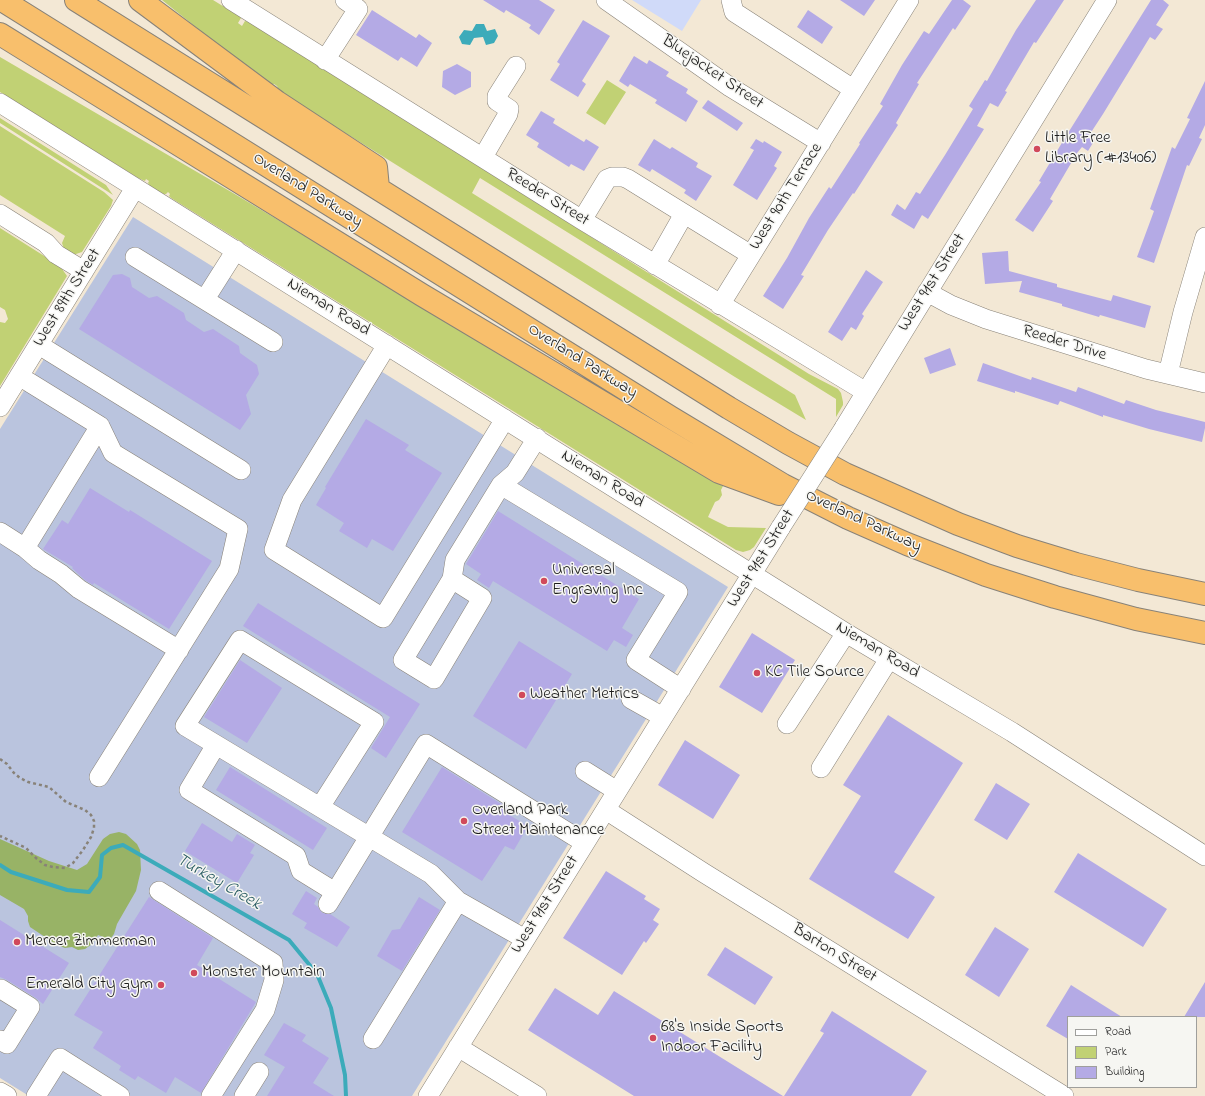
<!DOCTYPE html>
<html>
<head>
<meta charset="utf-8">
<style>
	body { margin:0 }
	#map { position:relative; width:1205px; height:1096px; overflow:hidden; background:#f3e8d5; font-family:"Indie Flower",sans-serif }
	canvas { display:block }
	.legend { position:absolute; left:1067px; top:1016px; width:130px; height:72px; box-sizing:border-box; background:#f6f6f2; border:1px solid #9f9f9c; margin:0; padding:5px 7px; list-style:none; font-size:12px; color:#1c1c1c }
	.legend li { display:flex; align-items:center; gap:8px; height:20px }
	.legend b { width:20px; border:1px solid #9f9f9c }
</style>
</head>
<body>
<div id="map">
<canvas width="1205" height="1096"></canvas>
<ul class="legend">
<li><b style="height:5px;background:#fff"></b>Road</li>
<li><b style="height:11px;background:#c1d174"></b>Park</li>
<li><b style="height:11px;background:#b4aae5"></b>Building</li>
</ul>
</div>
<script>
const ctx = document.querySelector('canvas').getContext('2d');
ctx.lineJoin = 'round';
function fillPath(path, color) {
  ctx.fillStyle = color;
  ctx.fill(path, 'evenodd');
}
function shape(rows) {
  const path = new Path2D();
  for (const r of rows) {
    path.moveTo(r[0], r[1]);
    for (let i = 2; i < r.length; i += 2) path.lineTo(r[i], r[i + 1]);
  }
  return path;
}
function stroke(path, color, width, dash) {
  ctx.strokeStyle = color;
  ctx.lineWidth = width;
  ctx.lineCap = dash ? 'butt' : 'round';
  ctx.setLineDash(dash || []);
  ctx.stroke(path);
}
function write(font, color, halo, rows, align = 'center') {
  ctx.font = font + ' "Indie Flower",sans-serif';
  ctx.lineWidth = 3;
  ctx.setLineDash([]);
  ctx.textBaseline = 'middle';
  ctx.strokeStyle = halo;
  ctx.fillStyle = color;
  for (const [text, x, y, turn = 0] of rows) {
    ctx.save();
    ctx.translate(x, y);
    ctx.rotate((+turn || 0) * Math.PI / 180);
    ctx.textAlign = isNaN(turn) ? turn : align;
    if (halo) ctx.strokeText(text, 0, 0);
    ctx.fillText(text, 0, 0);
    ctx.restore();
  }
}
fillPath(shape([
	[632,0,701,0,682,31]
]), '#d0daf9');
fillPath(shape([
	[133,217,728,587,412,1096,29,1096,0,1078,0,429]
]), '#bac4de');
fillPath(shape([
	[162,0,213,0,239,16,241,18,238,23,242,26,245,21,249,22,809,374,838,389,841,393,843,402,843,405,836,417,836,399,480,178,472,193,795,395,806,420,735,377,280,92,277,86,274,84,267,84],
	[0,57,233,193,723,486,721,490,722,495,719,500,715,502,708,517,728,527,766,528,754,547,750,550,743,552,736,550,171,198,169,196,170,194,168,192,166,194,163,194,150,186,148,183,149,181,146,179,145,181,138,178,0,92],
	[607,80,626,92,605,125,586,113],
	[0,118,106,185,113,195,0,123],
	[0,126,104,192,113,200,111,206,82,252,73,255,64,249,62,243,65,236,0,195],
	[0,228,60,266,67,276,0,386,0,322,5,323,8,319,5,310,0,307]
]), '#c1d174');
fillPath(shape([
	[119,832,126,834,137,844,140,850,141,870,136,891,117,924,114,934,108,942,104,942,103,937,98,935,92,944,85,949,78,950,72,947,65,948,57,945,30,927,28,921,28,916,24,909,0,895,0,839,49,861,77,870,87,864,103,839,110,834]
]), '#98b366');
fillPath(shape([
	[476,24,484,24,487,31,495,29,498,36,494,43,486,45,483,37,474,38,470,45,462,44,459,37,464,30,472,31]
]), '#3cabba');
stroke(shape([
	[0,865,11,872,67,890,89,892,100,877,102,855,111,848,123,845,289,940,317,974,331,1008,345,1075,346,1096]
]), '#3cabba', 4);
fillPath(shape([
	[483,0,539,0,555,10,539,35,529,28,531,25,506,10,504,13],
	[840,0,875,0,864,16],
	[952,0,963,0,971,6,955,30,953,28,917,83,919,84,896,123,898,125,854,194,853,193,828,230,801,275,804,276,783,309,763,296,787,258,809,218,829,187,831,189,860,144,859,143,883,106,880,104,902,65,924,31,929,34],
	[1036,0,1064,0,1036,43,1034,42,1005,91,1007,92,998,107,990,103,977,126,984,129,928,219,922,215,914,229,891,215,897,204,905,210,916,192,920,194,945,155,973,109,969,106,985,80,987,81,1016,30],
	[1151,0,1163,0,1169,5,1156,25,1163,29,1155,40,1150,37,1103,114,1088,137,1094,141,1088,151,1082,147,1077,153,1050,199,1053,201,1033,232,1015,220,1041,182,1039,181,1063,141],
	[372,10,416,38,419,34,432,43,417,67,401,57,398,61,356,35],
	[808,10,833,27,822,44,797,27],
	[583,20,610,36,582,81,586,84,578,97,550,80,560,64,557,62],
	[634,56,647,64,649,60,669,72,666,76,688,89,686,93,698,101,686,122,655,103,657,100,630,84,628,87,619,81],
	[457,64,471,72,471,87,455,95,442,87,443,71],
	[1205,81,1205,125,1199,138,1202,139,1189,166,1187,165,1154,263,1137,257,1154,211,1150,209,1172,147,1175,149,1190,119,1187,118],
	[708,100,743,123,737,131,702,108],
	[541,111,555,119,553,123,584,142,586,139,599,147,584,171,571,164,569,167,537,147,539,143,526,135],
	[654,139,670,149,672,147,698,163,696,167,712,176,696,201,684,193,686,190,652,169,650,172,638,165],
	[756,139,763,143,764,141,782,152,774,166,777,168,757,200,733,185,754,150,750,148],
	[1008,251,1009,271,1057,284,1057,287,1111,301,1113,295,1151,306,1145,328,1100,315,1099,317,1062,306,1062,304,1019,292,1022,281,985,284,982,253],
	[866,270,883,282,862,314,864,316,856,330,851,327,842,341,828,332],
	[122,274,130,278,132,287,149,298,157,296,184,313,186,320,204,332,213,329,239,346,240,353,257,365,259,374,246,395,251,414,240,430,79,329,113,275],
	[950,348,956,365,930,374,924,358],
	[983,363,1031,380,1032,377,1076,392,1078,387,1124,404,1126,400,1156,410,1205,422,1205,428,1202,442,1149,429,1103,415,1103,417,1060,401,1058,405,1015,391,1015,393,977,381],
	[366,419,409,445,405,450,442,473,393,551,372,539,367,548,339,531,344,523,316,505,326,488,325,487],
	[90,488,129,512,130,510,212,561,169,629,94,583,93,585,85,580,72,568,73,567,43,549,62,520,68,524],
	[498,511,639,599,622,628,633,635,626,647,614,640,607,651,493,581,489,588,477,580,481,574,466,564],
	[258,603,420,704,386,758,371,748,390,717,243,626],
	[752,633,795,660,762,713,719,687],
	[519,641,572,674,526,749,473,716],
	[240,660,282,688,247,743,204,717],
	[888,715,963,763,894,872,935,897,908,939,809,879,861,796,843,785],
	[685,740,740,775,713,819,658,785],
	[230,767,327,828,313,850,216,790],
	[442,767,514,812,511,816,528,826,514,850,505,846,482,881,402,832],
	[996,783,1030,804,1007,840,974,820],
	[202,823,232,842,237,834,255,845,250,853,254,855,237,883,185,851],
	[1078,853,1167,909,1143,947,1054,892],
	[606,871,646,896,644,899,660,909,653,920,659,924,646,943,644,941,622,975,563,938],
	[306,891,317,898,314,904,318,907,322,913,330,914,350,927,337,947,304,928,307,923,292,914],
	[149,897,213,938,197,965,256,1002,201,1093,175,1077,166,1093,138,1076,135,1080,119,1070,121,1066,93,1048,103,1032,74,1015],
	[419,897,440,910,402,971,377,956,392,930,400,929],
	[0,920,69,963,43,1004,36,998,7,980,0,977],
	[995,927,1029,949,999,997,965,975],
	[725,947,773,977,755,1005,707,975],
	[1205,982,1205,1017,1184,1017],
	[1071,985,1122,1017,1068,1017,1068,1039,1046,1026],
	[555,988,598,1015,614,991,783,1096,634,1096,528,1030],
	[832,1011,927,1071,911,1096,784,1096,824,1033,820,1031],
	[284,1023,306,1035,302,1041,329,1058,313,1083,334,1096,267,1096,285,1067,264,1055]
]), '#b4aae5');
const minor = shape([
	[231,0,582,220,866,392],
	[606,0,730,87,821,143],
	[731,0,734,12,853,89],
	[325,60,358,9,345,0],
	[0,103,846,633,1012,732,1205,856],
	[483,157,508,114,509,109,497,101,497,96,516,66],
	[0,214,46,243,56,254,84,271],
	[582,220,607,179,612,177,623,177,628,179,751,255],
	[135,257,273,342],
	[655,265,684,214],
	[927,292,951,305,986,319,1146,369,1205,383],
	[205,299,236,250],
	[720,305,909,0],
	[39,345,241,470],
	[387,345,292,500,274,550,383,618,505,419],
	[1168,374,1183,312,1205,237],
	[19,376,100,426,25,548],
	[0,407,135,188],
	[844,428,1107,0],
	[501,485,678,592,636,660,681,689],
	[0,532,25,548,39,560,61,574,79,589,179,650],
	[452,579,482,598,434,679,403,660,452,579,455,560,501,485,515,473,537,438],
	[631,699,663,717],
	[787,724,846,633],
	[216,745,189,790,296,856,301,871,335,892],
	[821,768,889,659],
	[585,771,617,791],
	[99,777,229,569,238,529,113,453,100,426],
	[320,807,374,722,240,640,185,726,431,874,458,901,525,939],
	[606,810,704,873,1064,1096],
	[159,891,273,963,274,980,265,1010,211,1096],
	[328,904,426,744,585,843],
	[0,990,1,989,30,1007,7,1044,0,1040],
	[373,1039,458,901],
	[458,1047,537,1096],
	[0,1092,7,1096],
	[36,1096,60,1058,120,1096],
	[244,1096,259,1072],
	[428,1096,781,527]
]);
const highway = shape([
	[2,0,670,417,783,485,848,518,907,544,986,575,1055,597,1136,619,1205,633],
	[76,0,729,408,788,443,845,474,958,524,1017,546,1076,564,1138,580,1205,594],
	[140,0,277,102,376,167,378,188],
	[0,34,422,295,719,472,779,494]
]);
stroke(minor, '#888278', 20);
stroke(highway, '#888278', 24);
stroke(shape([
	[0,759,7,764,14,773,20,778,28,782,49,787,66,802,85,810,91,815,94,821,94,828,91,837,83,850,73,863,65,868,53,867,45,865,37,859,26,848,0,836]
]), '#888278', 2.5, [3, 3]);
stroke(minor, '#fff', 19);
stroke(highway, '#f8bf6c', 22);
const minorBridge = shape([
	[781,527,844,428]
]);
stroke(minorBridge, '#888278', 20, []);
stroke(minorBridge, '#fff', 19);
for (const [x, y, r, color] of [
	[1037,149,4,"#d1495b"],
	[544,581,4,"#d1495b"],
	[757,673,4,"#d1495b"],
	[522,695,4,"#d1495b"],
	[464,821,4,"#d1495b"],
	[17,942,4,"#d1495b"],
	[194,973,4,"#d1495b"],
	[161,985,4,"#d1495b"],
	[653,1038,4,"#d1495b"]
]) {
  const dot = new Path2D();
  dot.arc(x, y, r, 0, 2 * Math.PI);
  ctx.fillStyle = color;
  ctx.fill(dot);
  stroke(dot, '#f6f6f2', 1.5);
}
write('17px', '#1c1c1c', '#f6f6f2', [
	["Bluejacket Street",712,73,34],
	["Overland Parkway",307,191,32],
	["West 90th Terrace",787,197,-58],
	["Reeder Street",547,198,32],
	["West 91st Street",933,283,-58],
	["West 89th Street",68,298,-58],
	["Nieman Road",328,308,32],
	["Reeder Drive",1064,344,17],
	["Overland Parkway",582,362,32],
	["Nieman Road",602,480,32],
	["Overland Parkway",863,522,25],
	["West 91st Street",762,559,-58],
	["Nieman Road",877,651,31],
	["West 91st Street",546,905,-58],
	["Barton Street",834,954,32]
]);
write('17px', '#1c1c1c', '#f6f6f2', [
	["Little Free",1045,139],
	["Library (#13406)",1045,159],
	["Universal",552,571],
	["Engraving Inc",552,591],
	["KC Tile Source",765,673],
	["Weather Metrics",530,695],
	["Overland Park",472,811],
	["Street Maintenance",472,831],
	["Mercer Zimmerman",25,942],
	["Monster Mountain",202,973],
	["Emerald City Gym",153,985,"right"],
	["68's Inside Sports",661,1028],
	["Indoor Facility",661,1048]
], 'left');
write('italic 18px', '#2a5c63', '#f6f6f2', [
	["Turkey Creek",218,883,30]
]);
</script>
</body>
</html>
